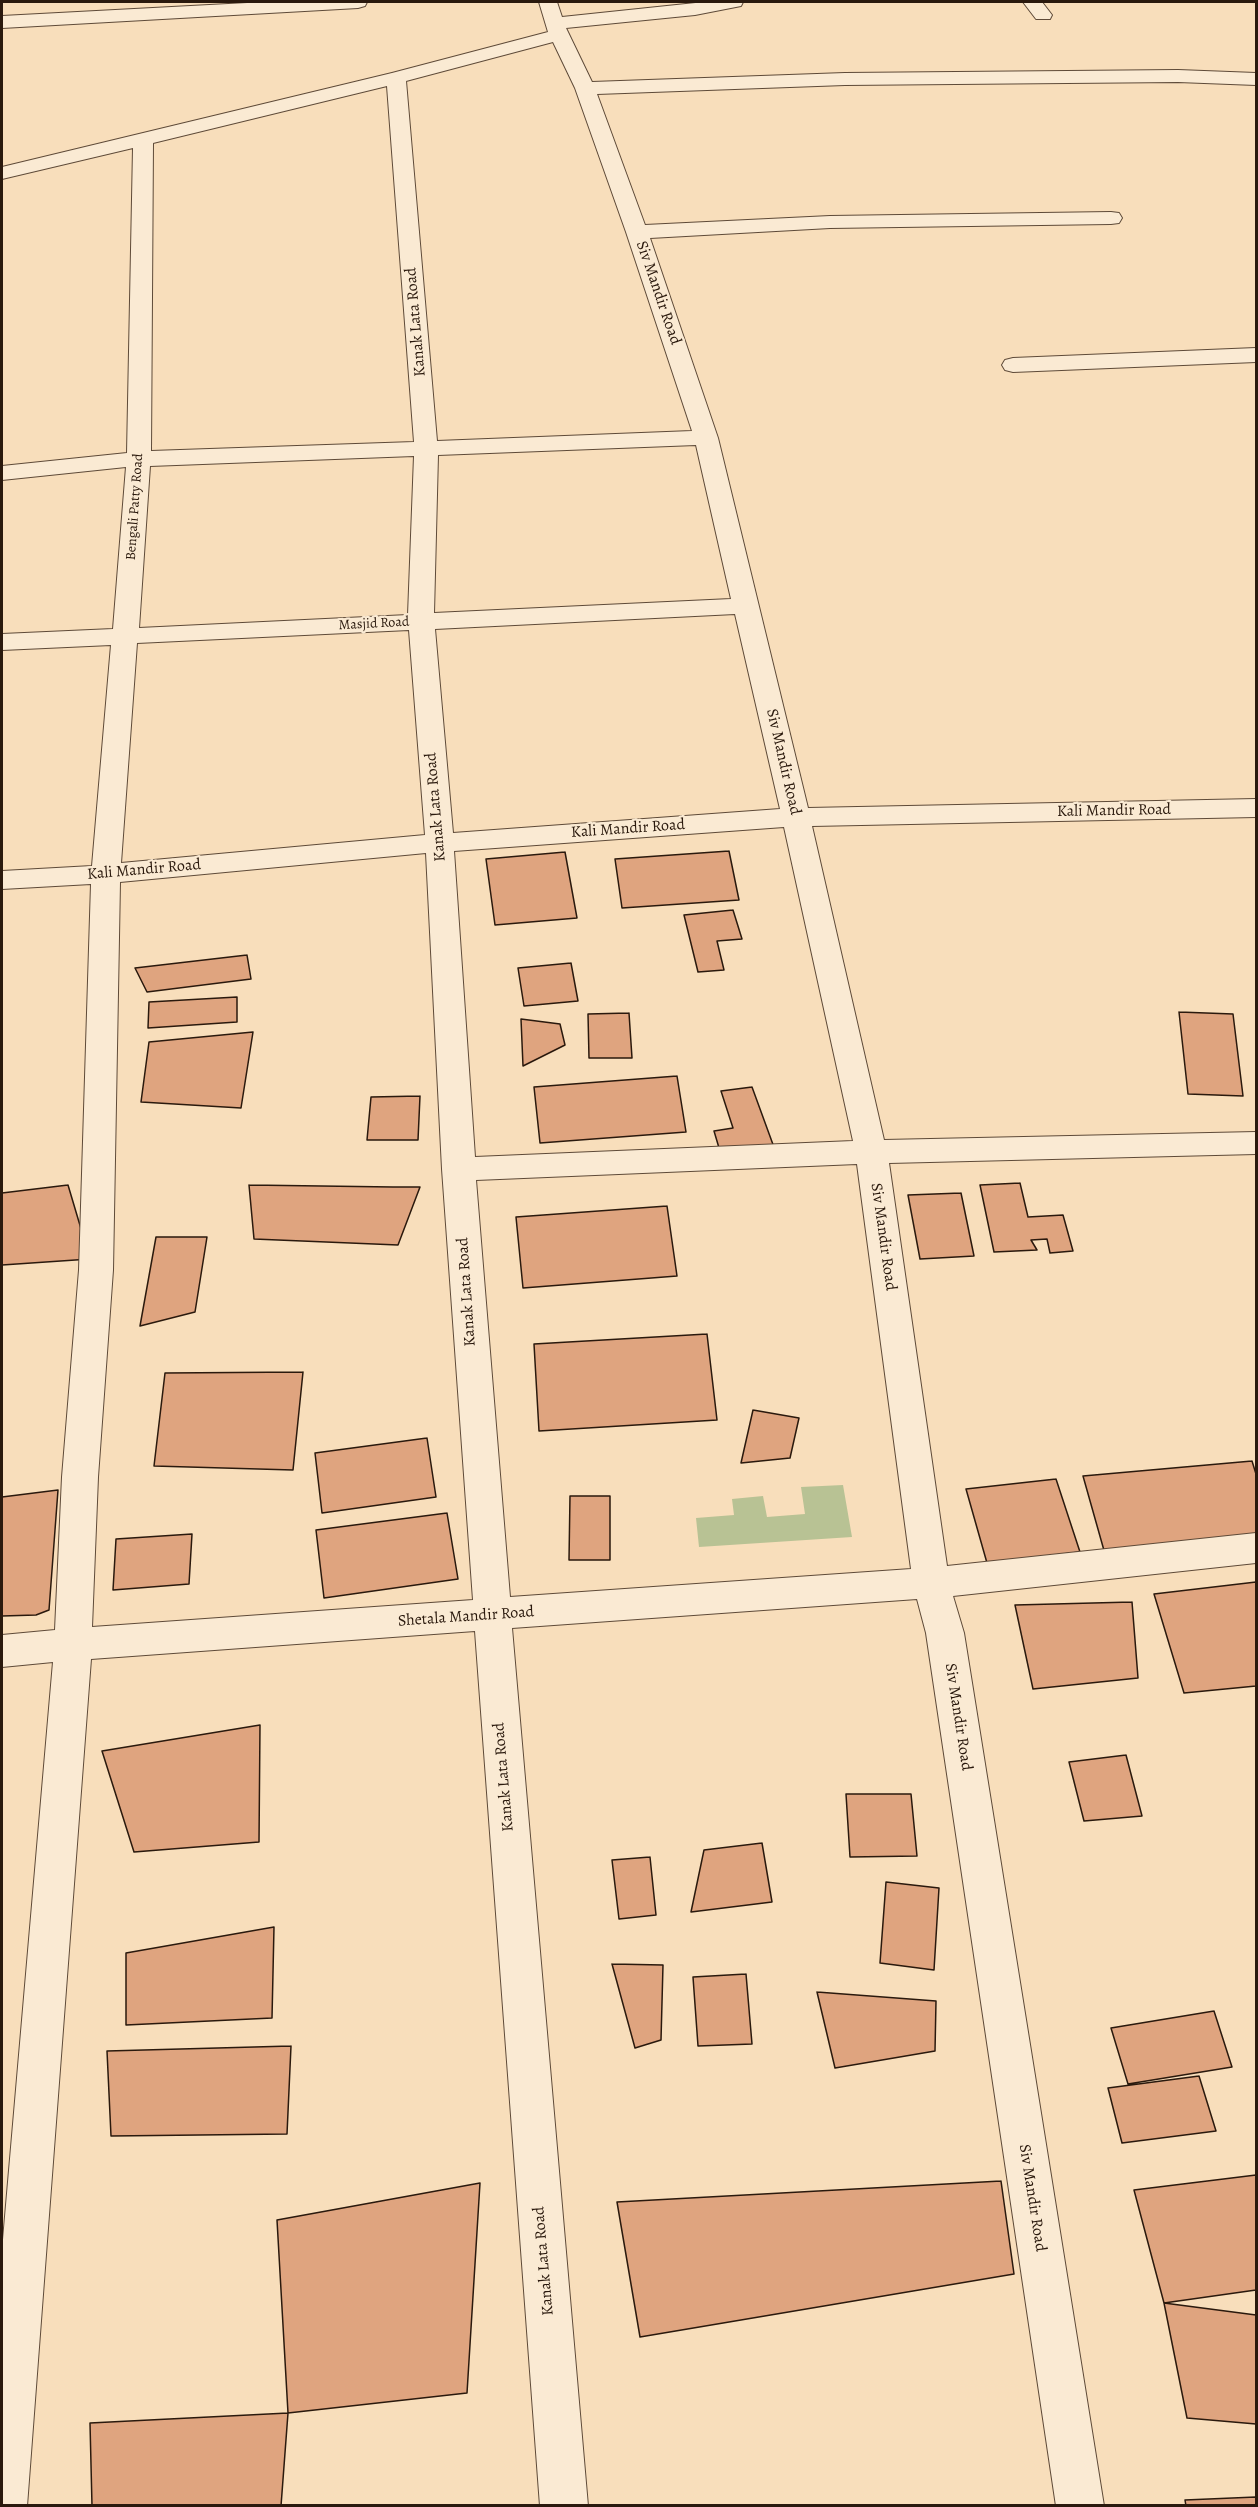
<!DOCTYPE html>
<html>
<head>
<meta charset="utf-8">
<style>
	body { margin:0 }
	#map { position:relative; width:1258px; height:2507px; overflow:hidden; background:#f8debb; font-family:Alegreya,serif }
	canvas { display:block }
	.frame { position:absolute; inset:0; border:3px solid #2a190d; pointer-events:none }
</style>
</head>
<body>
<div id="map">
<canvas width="1258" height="2507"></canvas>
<div class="frame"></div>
</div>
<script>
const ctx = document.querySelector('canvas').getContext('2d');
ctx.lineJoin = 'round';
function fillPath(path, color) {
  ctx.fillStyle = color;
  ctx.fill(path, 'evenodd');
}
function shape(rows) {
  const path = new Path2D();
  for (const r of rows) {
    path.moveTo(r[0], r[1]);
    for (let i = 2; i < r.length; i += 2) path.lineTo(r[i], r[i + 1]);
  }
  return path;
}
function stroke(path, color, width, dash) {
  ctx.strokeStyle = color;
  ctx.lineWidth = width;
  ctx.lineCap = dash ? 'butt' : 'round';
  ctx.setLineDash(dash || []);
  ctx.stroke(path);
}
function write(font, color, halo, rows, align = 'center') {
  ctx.font = font + ' Alegreya,serif';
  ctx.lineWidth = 4.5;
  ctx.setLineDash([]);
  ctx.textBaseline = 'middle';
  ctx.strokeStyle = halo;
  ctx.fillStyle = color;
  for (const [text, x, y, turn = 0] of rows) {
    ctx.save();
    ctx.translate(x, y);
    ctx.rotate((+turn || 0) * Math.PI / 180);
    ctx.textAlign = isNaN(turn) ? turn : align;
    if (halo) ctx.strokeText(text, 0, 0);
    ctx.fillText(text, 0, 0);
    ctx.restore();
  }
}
fillPath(shape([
	[843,1485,852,1537,699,1547,696,1518,734,1515,732,1499,763,1496,767,1517,805,1514,801,1487]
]), '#b8c294');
const building = shape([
	[729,851,739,900,622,908,615,859,729,851],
	[565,852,577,918,495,925,486,859,565,852],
	[733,910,742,939,717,941,724,970,698,972,684,915,733,910],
	[247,955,251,979,147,992,135,968,247,955],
	[571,963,578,1001,524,1006,518,968,571,963],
	[237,997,237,1022,148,1028,149,1002,237,997],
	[1179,1012,1233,1014,1243,1096,1188,1094,1179,1012],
	[629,1013,632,1058,589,1058,588,1014,629,1013],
	[521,1019,560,1024,565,1045,523,1066,521,1019],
	[253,1032,241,1108,141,1102,149,1042,253,1032],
	[677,1076,686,1132,540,1143,534,1087,677,1076],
	[752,1087,775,1150,722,1158,714,1131,733,1128,721,1091,752,1087],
	[420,1096,418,1140,367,1140,371,1097,420,1096],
	[1020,1183,1028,1217,1063,1215,1073,1251,1050,1253,1047,1239,1031,1240,1037,1250,994,1252,980,1185,1020,1183],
	[68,1185,90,1259,2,1265,2,1193,68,1185],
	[249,1185,393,1187,420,1187,398,1245,254,1239,249,1185],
	[961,1193,974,1256,920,1259,908,1195,961,1193],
	[667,1206,677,1276,523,1288,516,1217,667,1206],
	[156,1237,207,1237,195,1312,140,1326,156,1237],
	[707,1334,717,1420,539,1431,534,1344,707,1334],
	[303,1372,293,1470,154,1466,165,1373,303,1372],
	[753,1410,799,1418,790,1458,741,1463,753,1410],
	[427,1438,436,1497,322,1513,315,1453,427,1438],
	[1252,1461,1256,1474,1256,1540,1105,1554,1083,1476,1252,1461],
	[1056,1479,1080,1552,987,1563,966,1489,1056,1479],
	[58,1490,49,1610,36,1615,2,1616,2,1497,58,1490],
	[570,1496,610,1496,610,1560,569,1560,570,1496],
	[447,1513,458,1579,324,1598,316,1530,447,1513],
	[192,1534,189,1584,113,1590,116,1539,192,1534],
	[1256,1582,1256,1686,1184,1693,1154,1594,1256,1582],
	[1132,1602,1138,1678,1033,1689,1015,1605,1132,1602],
	[260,1725,259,1842,134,1852,102,1751,260,1725],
	[1126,1755,1142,1816,1084,1821,1069,1762,1126,1755],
	[846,1794,911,1794,917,1856,850,1857,846,1794],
	[762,1843,772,1902,691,1912,704,1850,762,1843],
	[650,1857,656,1915,619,1919,612,1860,650,1857],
	[886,1882,939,1888,934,1970,880,1963,886,1882],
	[274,1927,272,2018,126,2025,126,1953,274,1927],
	[612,1964,663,1965,661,2040,635,2048,612,1964],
	[746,1974,752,2044,698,2046,693,1977,746,1974],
	[817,1992,936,2001,935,2051,835,2068,817,1992],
	[1214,2011,1232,2067,1128,2084,1111,2028,1214,2011],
	[291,2046,287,2134,111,2136,107,2051,291,2046],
	[1199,2076,1216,2131,1122,2143,1108,2088,1199,2076],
	[1256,2175,1256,2290,1164,2303,1134,2190,1256,2175],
	[1001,2181,1014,2274,640,2337,617,2202,1001,2181],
	[480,2183,467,2393,288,2413,277,2220,480,2183],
	[1164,2303,1256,2315,1256,2424,1187,2418,1164,2303],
	[288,2413,281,2506,92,2506,90,2423,288,2413],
	[1256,2497,1256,2506,1186,2506,1185,2500,1256,2497]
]);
fillPath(building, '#dfa47f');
stroke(building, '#2a190d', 1.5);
const minor = shape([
	[266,2,367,2,365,6,358,8,2,28,2,16,266,2],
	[539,2,557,2,562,17,705,2,743,2,741,6,695,15,566,28,592,82,845,73,1178,70,1256,73,1256,85,1178,82,845,85,597,94,645,225,830,216,1111,212,1119,213,1122,218,1119,223,1111,224,830,228,650,238,718,438,808,808,1256,799,1256,817,812,826,884,1140,1256,1132,1256,1154,889,1163,947,1566,1256,1533,1256,1563,953,1596,964,1633,1104,2506,1056,2506,926,1633,917,1599,512,1628,588,2506,540,2506,475,1631,91,1659,27,2506,2,2506,2,2251,53,1662,2,1667,2,1635,55,1630,62,1477,79,1270,91,884,2,889,2,871,92,866,111,645,2,650,2,634,113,629,126,467,2,480,2,466,127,453,133,148,2,179,2,167,392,73,548,32,539,2],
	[553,42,575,88,626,232,692,431,437,441,406,81,553,42],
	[387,86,414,442,151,451,153,143,387,86],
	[696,445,731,599,434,613,438,455,696,445],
	[414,456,408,615,139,628,150,466,414,456],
	[735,614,780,809,453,833,435,629,735,614],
	[409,630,425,835,121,863,137,643,409,630],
	[784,827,853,1141,475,1157,454,851,784,827],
	[426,853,442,1169,473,1600,92,1627,98,1477,113,1270,120,882,426,853],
	[857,1164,911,1569,510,1597,476,1180,857,1164],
	[1023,2,1042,2,1052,15,1050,19,1036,19,1023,2],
	[1256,348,1256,362,1013,372,1005,370,1002,365,1005,360,1013,358,1256,348]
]);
stroke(minor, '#5e4a38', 2);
fillPath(minor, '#faead3');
write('14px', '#2a190d', '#faead3', [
	["Bengali Patty Road",135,507,-86],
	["Masjid Road",374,624,-3]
]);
write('16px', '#2a190d', '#faead3', [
	["Siv Mandir Road",658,293,71],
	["Kanak Lata Road",416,322,-95],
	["Siv Mandir Road",783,762,77],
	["Kanak Lata Road",436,807,-95],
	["Kali Mandir Road",1114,811,-1],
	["Kali Mandir Road",628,829,-4],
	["Kali Mandir Road",144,870,-5],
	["Siv Mandir Road",883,1237,82],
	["Kanak Lata Road",467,1292,-94],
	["Shetala Mandir Road",466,1617,-4],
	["Siv Mandir Road",958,1717,81],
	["Kanak Lata Road",504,1777,-95],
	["Siv Mandir Road",1032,2198,81],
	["Kanak Lata Road",544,2261,-95]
]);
</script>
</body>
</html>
